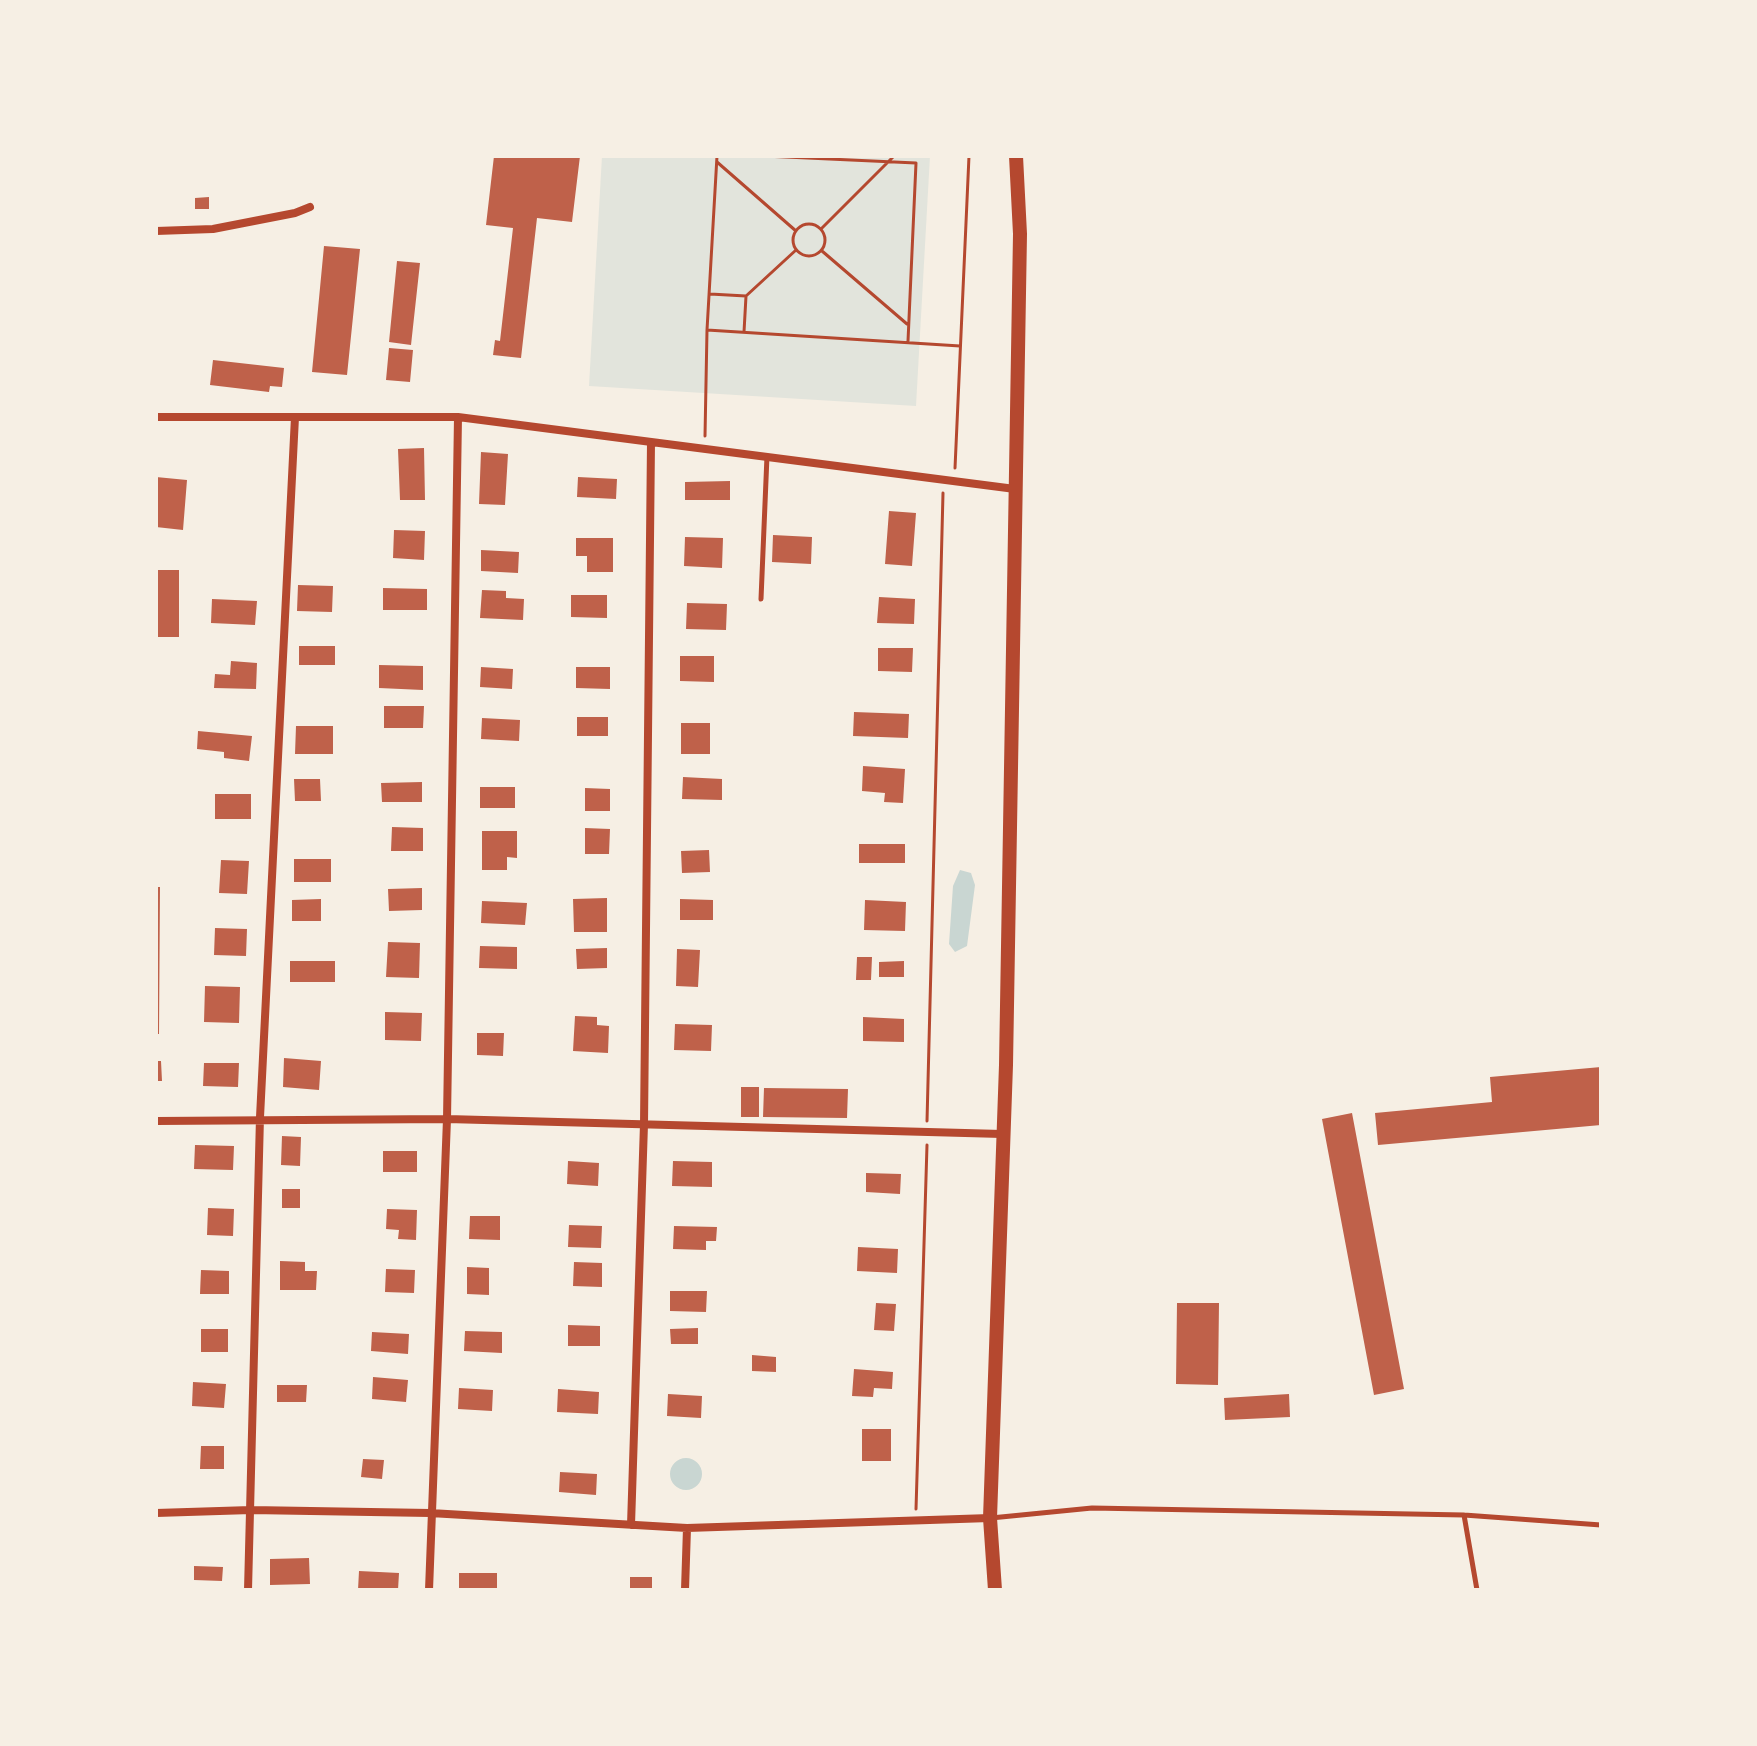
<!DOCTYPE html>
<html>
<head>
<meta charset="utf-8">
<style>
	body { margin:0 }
	#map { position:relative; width:1757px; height:1746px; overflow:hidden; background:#f6efe4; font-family:"DejaVu Sans",sans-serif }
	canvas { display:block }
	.frame { position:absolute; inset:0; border:158px solid #f6efe4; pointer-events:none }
</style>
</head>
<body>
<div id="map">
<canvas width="1757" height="1746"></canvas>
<div class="frame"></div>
</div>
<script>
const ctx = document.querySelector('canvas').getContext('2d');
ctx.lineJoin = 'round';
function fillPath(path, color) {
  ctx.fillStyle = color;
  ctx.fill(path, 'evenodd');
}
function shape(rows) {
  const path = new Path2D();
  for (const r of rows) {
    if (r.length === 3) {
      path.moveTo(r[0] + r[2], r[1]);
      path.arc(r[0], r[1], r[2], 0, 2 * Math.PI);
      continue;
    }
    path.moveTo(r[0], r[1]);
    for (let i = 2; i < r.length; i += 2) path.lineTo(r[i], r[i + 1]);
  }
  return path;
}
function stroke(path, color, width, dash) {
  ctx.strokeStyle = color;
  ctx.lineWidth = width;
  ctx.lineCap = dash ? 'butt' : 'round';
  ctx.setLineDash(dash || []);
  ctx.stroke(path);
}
fillPath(shape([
	[602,156,930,156,916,406,589,386]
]), '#e2e4dc');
fillPath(shape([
	[960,870,971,873,975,885,967,946,955,952,949,944,953,886],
	[686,1474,16]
]), '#c9d6d2');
fillPath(shape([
	[494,156,580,156,572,222,537,218,521,358,493,355,495,340,500,341,513,228,486,225],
	[209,197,209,209,195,209,195,198],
	[324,246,360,249,347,375,312,372],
	[397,261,420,263,411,345,389,342],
	[389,348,413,350,410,382,386,380],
	[213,360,284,368,282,387,270,386,269,392,210,385],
	[424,448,425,500,400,500,398,449],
	[481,452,508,454,505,505,479,504],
	[156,477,187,480,183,530,156,527],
	[578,477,617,479,616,499,577,497],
	[730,481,730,500,685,500,685,482],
	[889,511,916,513,912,566,885,564],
	[394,530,425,531,424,560,393,558],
	[773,535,812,537,811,564,772,562],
	[685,537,723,538,722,568,684,566],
	[576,538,613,538,613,572,587,572,587,556,576,556],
	[481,550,519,552,518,573,481,571],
	[156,570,179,570,179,637,156,637],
	[298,585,333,586,332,612,297,611],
	[383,588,427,589,427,610,383,610],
	[482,590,506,591,506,598,524,599,523,620,480,618],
	[571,595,607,595,607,618,571,617],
	[879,597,915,599,914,624,877,623],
	[212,599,257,601,255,625,211,623],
	[687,603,727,604,726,630,686,629],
	[299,646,335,646,335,665,299,665],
	[878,648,913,648,912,672,878,671],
	[680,656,714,656,714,682,680,681],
	[231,661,257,663,256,689,214,688,215,674,230,675],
	[379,665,423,666,423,690,379,688],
	[481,667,513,669,512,689,480,687],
	[576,667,610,667,610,689,576,688],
	[384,706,424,706,423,728,384,728],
	[854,712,909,714,908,738,853,736],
	[577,717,608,717,608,736,577,736],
	[482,718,520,720,519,741,481,739],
	[681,723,710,723,710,754,681,754],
	[296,726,333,726,333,754,295,754],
	[198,731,252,736,249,761,224,758,224,752,197,749],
	[863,766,905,769,903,803,884,802,885,793,862,791],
	[683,777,722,779,722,800,682,799],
	[294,779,320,779,321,801,295,801],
	[422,782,422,802,382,802,381,783],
	[480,787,515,787,515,808,480,808],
	[585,788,610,789,610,811,585,811],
	[215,794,251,794,251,819,215,819],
	[392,827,423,828,423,851,391,851],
	[585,828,610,829,609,854,585,854],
	[482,831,517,831,517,858,507,857,507,870,482,870],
	[859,844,905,844,905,863,859,863],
	[709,850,710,872,682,873,681,851],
	[294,859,331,859,331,882,294,882],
	[221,860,249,861,247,894,219,893],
	[156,887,160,887,159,1034,156,1034],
	[422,888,422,910,389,911,388,889],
	[607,898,607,932,574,932,573,899],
	[321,899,321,921,292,921,292,900],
	[680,899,713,900,713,920,680,920],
	[865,900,906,902,905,931,864,930],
	[482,901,527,903,525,925,481,923],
	[215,928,247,929,246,956,214,955],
	[388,942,420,943,419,978,386,977],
	[480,946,517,947,517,969,479,968],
	[607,948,607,968,577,969,576,949],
	[677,949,700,950,698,987,676,986],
	[857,957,872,957,871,980,856,980],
	[290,961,335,961,335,982,290,982],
	[904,961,904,977,879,977,879,962],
	[205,986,240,987,239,1023,204,1022],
	[385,1012,422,1013,421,1041,385,1040],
	[575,1016,597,1017,597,1025,609,1026,608,1053,573,1051],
	[863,1017,904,1019,904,1042,863,1041],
	[675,1024,712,1025,711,1051,674,1050],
	[477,1033,504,1033,503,1056,477,1055],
	[284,1058,321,1061,319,1090,283,1087],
	[156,1061,161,1061,162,1081,156,1081],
	[204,1063,239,1063,238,1087,203,1086],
	[1601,1067,1601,1125,1378,1145,1375,1113,1492,1102,1490,1077],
	[741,1087,759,1087,759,1117,741,1117],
	[764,1088,848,1089,847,1118,763,1117],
	[1352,1113,1404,1389,1374,1395,1322,1119],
	[282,1136,301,1137,300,1166,281,1165],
	[195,1145,234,1146,233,1170,194,1169],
	[383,1151,417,1151,417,1172,383,1172],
	[568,1161,599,1163,598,1186,567,1184],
	[673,1161,712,1162,712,1187,672,1186],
	[866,1173,901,1174,900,1194,866,1192],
	[282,1189,300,1189,300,1208,282,1208],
	[208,1208,234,1209,233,1236,207,1235],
	[387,1209,417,1210,416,1240,398,1239,399,1230,386,1229],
	[470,1216,500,1216,500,1240,469,1239],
	[569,1225,602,1226,601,1248,568,1247],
	[674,1226,717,1227,716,1241,706,1241,706,1250,673,1249],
	[858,1247,898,1249,897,1273,857,1271],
	[280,1261,305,1262,305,1271,317,1271,316,1290,280,1290],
	[574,1262,602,1263,602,1287,573,1286],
	[467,1267,489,1268,489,1295,467,1294],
	[386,1269,415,1270,414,1293,385,1292],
	[201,1270,229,1271,229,1294,200,1294],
	[670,1291,707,1291,706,1312,670,1311],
	[876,1303,896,1304,894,1331,874,1330],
	[1177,1303,1219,1303,1218,1385,1176,1384],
	[568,1325,600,1326,600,1346,568,1346],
	[698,1328,698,1344,671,1344,670,1329],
	[201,1329,228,1329,228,1352,201,1352],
	[465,1331,502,1332,502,1353,464,1351],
	[372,1332,409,1334,408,1354,371,1351],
	[752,1355,776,1357,776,1372,752,1371],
	[854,1369,893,1372,892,1389,874,1388,873,1397,852,1396],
	[373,1377,408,1380,406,1402,372,1399],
	[193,1382,226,1384,224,1408,192,1406],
	[277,1385,307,1385,306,1402,277,1402],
	[459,1388,493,1390,492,1411,458,1409],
	[558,1389,599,1392,598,1414,557,1412],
	[668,1394,702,1396,701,1418,667,1416],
	[1289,1394,1290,1417,1225,1420,1224,1398],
	[862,1429,891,1429,891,1461,862,1461],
	[201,1446,224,1446,224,1469,200,1469],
	[363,1459,384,1460,382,1479,361,1477],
	[560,1472,597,1474,596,1495,559,1492],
	[309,1558,310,1584,270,1585,270,1559],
	[194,1566,223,1567,222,1581,194,1580],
	[359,1571,399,1573,398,1590,358,1590],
	[459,1573,497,1573,497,1590,459,1590],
	[630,1577,652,1577,652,1590,630,1590]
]), '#bf614a');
stroke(shape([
	[764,156,916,163,908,341],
	[717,162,796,231],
	[809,240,16],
	[821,229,894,156],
	[822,251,907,324],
	[710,294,746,296,796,250],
	[707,330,717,156],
	[744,332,746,296],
	[705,436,707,330,960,346],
	[955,468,969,156],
	[927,1121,943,493],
	[916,1509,927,1145]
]), '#b5482f', 3);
stroke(shape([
	[761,599,767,456],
	[1464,1515,1477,1590],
	[991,1518,1092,1508,1464,1515,1601,1525]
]), '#b5482f', 5);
stroke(shape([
	[156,231,213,229,295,213,310,207],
	[156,417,458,417,1015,489],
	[156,1121,447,1119,1002,1134],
	[156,1513,251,1510,430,1513,687,1528,990,1518],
	[631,1525,644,1124,651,442],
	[248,1590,260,1117,295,417],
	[429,1590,447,1119,458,417],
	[685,1590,687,1528]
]), '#b5482f', 8);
stroke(shape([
	[995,1590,990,1518,1006,1065,1020,234,1016,156]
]), '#b5482f', 14);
</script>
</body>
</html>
